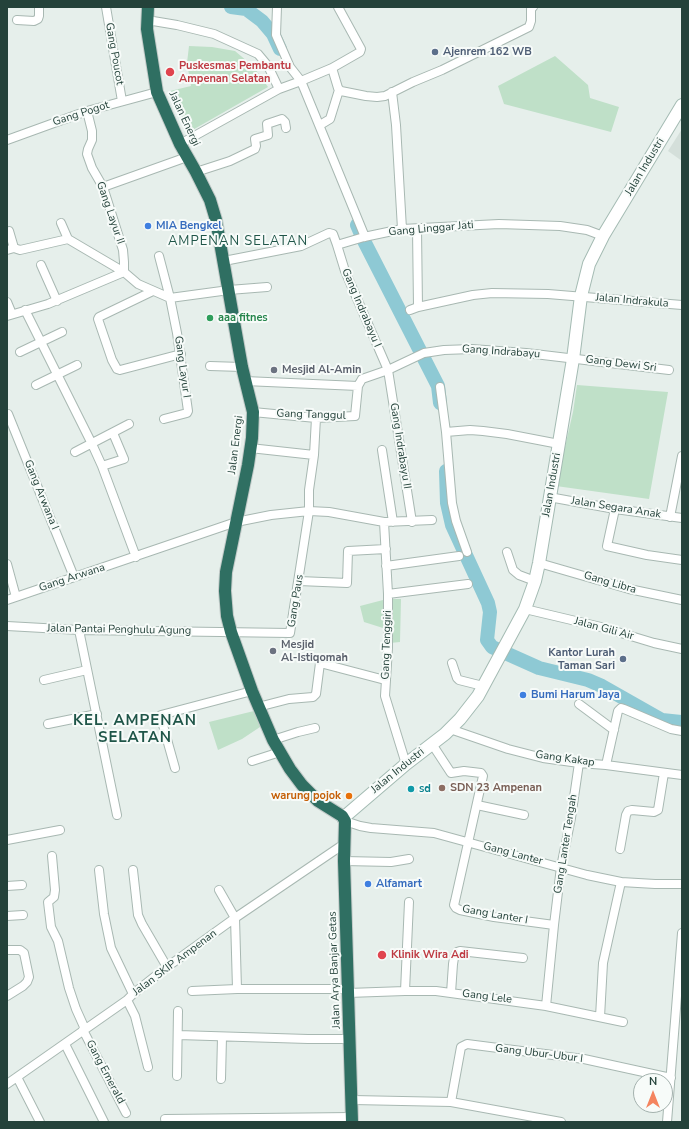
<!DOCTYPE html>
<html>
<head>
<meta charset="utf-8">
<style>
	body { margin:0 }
	#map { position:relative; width:689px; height:1129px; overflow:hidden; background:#e6efeb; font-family:"Nunito Sans",sans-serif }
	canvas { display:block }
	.frame { position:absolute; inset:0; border:8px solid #24423a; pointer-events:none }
	.north { position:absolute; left:633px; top:1073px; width:40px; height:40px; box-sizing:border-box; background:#f7fbf9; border:1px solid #a3b1ad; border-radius:50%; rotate:0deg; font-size:11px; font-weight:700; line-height:16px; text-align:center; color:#24423a }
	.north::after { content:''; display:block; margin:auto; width:14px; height:18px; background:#f4845f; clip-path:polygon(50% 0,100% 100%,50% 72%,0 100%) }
</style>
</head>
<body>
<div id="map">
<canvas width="689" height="1129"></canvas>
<div class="frame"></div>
<div class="north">N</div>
</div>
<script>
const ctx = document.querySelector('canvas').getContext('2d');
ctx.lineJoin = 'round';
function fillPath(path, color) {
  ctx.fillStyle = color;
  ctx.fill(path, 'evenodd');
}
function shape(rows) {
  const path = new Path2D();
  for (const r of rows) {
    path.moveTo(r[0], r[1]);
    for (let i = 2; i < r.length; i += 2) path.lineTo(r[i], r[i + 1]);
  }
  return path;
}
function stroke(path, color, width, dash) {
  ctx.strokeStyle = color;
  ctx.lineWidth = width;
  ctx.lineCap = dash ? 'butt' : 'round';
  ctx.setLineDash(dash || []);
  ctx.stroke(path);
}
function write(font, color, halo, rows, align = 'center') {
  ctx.font = font + ' "Nunito Sans",sans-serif';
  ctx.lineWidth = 4;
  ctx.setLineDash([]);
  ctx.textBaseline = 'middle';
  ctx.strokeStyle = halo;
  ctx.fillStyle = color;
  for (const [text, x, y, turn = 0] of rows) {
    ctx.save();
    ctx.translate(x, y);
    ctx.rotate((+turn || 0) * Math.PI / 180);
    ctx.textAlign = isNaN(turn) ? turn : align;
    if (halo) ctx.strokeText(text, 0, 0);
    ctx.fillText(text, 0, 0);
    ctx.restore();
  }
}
fillPath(shape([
	[682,129,682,161,668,151]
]), '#d4dfda');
fillPath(shape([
	[189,46,212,47,235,51,254,67,268,87,189,132,170,91,191,86,187,63],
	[555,56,588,85,590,98,619,107,611,132,504,104,498,86],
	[577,385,668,392,649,499,556,486,573,412],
	[390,599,401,599,400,642,390,643],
	[383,600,383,628,364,622,360,606],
	[258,710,263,725,242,739,218,750,209,722]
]), '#bfe0c8');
stroke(shape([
	[231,7,246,9,262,21,273,34,280,49],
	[357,225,363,239,438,386,440,403],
	[446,471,447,503,452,525,488,603,490,612,487,640,492,647,539,668,588,680,602,686,662,720,681,722]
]), '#8ec9d4', 14);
const street = shape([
	[106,7,122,101],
	[338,7,361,49,360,52,332,68,338,88,341,91,366,96,377,97,385,96,413,82,442,70,529,27,531,21,531,9,533,7],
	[17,20,34,21,38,19,39,16,39,7],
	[147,20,177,25,214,34,258,54,268,66,279,89],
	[332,68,301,81,365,237],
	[392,92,396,125,402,229],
	[320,125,330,119,339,90],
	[7,140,87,111,157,92],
	[180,144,279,89,301,81,290,67,276,35,277,7],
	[196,172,230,161,255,149,256,146,255,139,268,135,267,124,282,119,285,122,286,128],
	[103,187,187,157],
	[61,223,68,239],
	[417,229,418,307],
	[9,231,14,248],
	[337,245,345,271,388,370,412,522],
	[7,250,14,248,20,250,68,239,124,272,124,262,123,250,103,187,92,168,87,154,88,149,92,140,92,131,87,111],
	[159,256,170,298,177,333,188,411,187,413,164,419],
	[224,261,301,246,329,233,333,234,337,245,364,237,402,229,499,224,560,226,587,230,603,236],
	[41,265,57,301],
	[153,291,99,317,98,319,112,360,117,369,120,370,181,354],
	[7,302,12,314],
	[25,310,92,444,102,466,136,557],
	[410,310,418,307,473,295,492,293,548,294,682,305],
	[7,316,48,304,124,272,138,284,170,298,229,290,267,287],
	[20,352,62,332],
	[210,366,242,367],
	[245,381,358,386],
	[36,385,77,365],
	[440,387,446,432,470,430,483,431,507,434,559,444],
	[253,412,316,418,355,416,358,386,362,379,388,370,424,353,444,350,472,349,526,353,669,370],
	[8,414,74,577],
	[446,432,452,503,456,521,467,552],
	[250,448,314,455],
	[382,450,393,522],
	[75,452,129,424],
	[102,466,124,459,113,433],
	[549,497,615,509,682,518],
	[615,509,607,546,647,555,682,560],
	[670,517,682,456],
	[384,522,388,594,388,648,385,696,406,764],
	[507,552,513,570,519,575,535,581],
	[539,563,629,589,682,600],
	[7,564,16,597],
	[386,566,459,556],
	[299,581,347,583,348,551,386,549],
	[388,594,468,584],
	[7,600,236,522,271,515,309,511,329,512,384,522,432,520],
	[525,609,601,627,654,643,682,649],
	[7,626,79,630,290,633,309,511,309,490,314,455,316,418],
	[79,630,117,815],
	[452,663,457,678,459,680,483,686],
	[44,680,87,670],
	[579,704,614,730],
	[258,707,289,699,313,697,316,694,320,663,385,680],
	[48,724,97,714],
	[450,729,508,749,543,758,579,763,606,765,682,775],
	[273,740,298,732,315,728],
	[432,744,451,773,464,771,481,773,483,776,455,901,454,905,456,908,460,910,494,917,554,925],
	[252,761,280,752],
	[606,765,618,711,621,708,624,709,671,729,682,731],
	[175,768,161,718,161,715,252,691],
	[477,805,524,815],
	[345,821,360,826,371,828,434,833,587,875,621,882,655,884,682,884],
	[7,840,60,830],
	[620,849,626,815,628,811,632,810,654,812,658,810,664,773],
	[52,856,55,890,54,897,48,902,51,927,58,941,69,988,76,1009,85,1029],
	[344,861,391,862,409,859],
	[99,870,104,914,111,948,133,994],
	[133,870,138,915,142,924,167,967],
	[7,886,22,885],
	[219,890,235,918,237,989],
	[7,916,23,915],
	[7,950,20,950,24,953,29,977,27,982,23,986,7,996],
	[192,991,237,989,348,989],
	[405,991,409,902],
	[348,993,405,991,436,991,546,1006,623,1022],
	[451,993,453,964,454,958,457,952,460,951,523,958],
	[127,1000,135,1016,148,1067],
	[546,1006,554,925,561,867,571,818,579,763],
	[600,1017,603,963,621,882],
	[83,1030,126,1113],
	[178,1035,308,1039,350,1039],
	[65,1044,104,1122],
	[177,1076,178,1011],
	[17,1077,40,1122],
	[221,1079,222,1037],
	[7,1084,127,1000,133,994,167,967,235,918,344,844],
	[353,1100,451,1102,561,1122],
	[451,1102,461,1047,467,1044,584,1059,671,1078],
	[165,1119,352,1117],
	[667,1122,682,933]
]);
const secondary = shape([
	[343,818,406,764,445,734,460,719,478,696,525,609,535,581,539,563,573,359,581,296,589,264,603,236,682,105]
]);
const highway = shape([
	[148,7,147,29,157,92,180,144,196,172,210,200,216,220,242,367,253,412,252,438,248,465,226,572,225,591,227,616,231,632,252,691,273,740,290,769,302,785,318,801,342,816,345,821,344,861,352,1122]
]);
stroke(street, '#a8b8b2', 10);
stroke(secondary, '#a4bbb3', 14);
stroke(highway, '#c2cac8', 14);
stroke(street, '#fff', 8);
stroke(secondary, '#fff', 12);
stroke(highway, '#2f6f62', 12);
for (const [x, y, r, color] of [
	[435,52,4,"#5c6f8a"],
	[170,72,5,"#e0444e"],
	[148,226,4,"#3f7fe0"],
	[210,318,4,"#2e9e5b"],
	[274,370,4,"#6b7280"],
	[273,651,4,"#6b7280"],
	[623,659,4,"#5c6f8a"],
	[523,695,4,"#3f7fe0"],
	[442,788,4,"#8d6e63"],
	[411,789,4,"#0f9aa8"],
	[349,796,4,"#e8710a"],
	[368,884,4,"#3f7fe0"],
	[382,955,5,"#e0444e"]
]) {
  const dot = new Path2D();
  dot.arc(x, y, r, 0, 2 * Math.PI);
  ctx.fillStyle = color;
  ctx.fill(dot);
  stroke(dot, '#f7fbf9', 1.5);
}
write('bold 11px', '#4e5e75', '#f7fbf9', [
	["Ajenrem 162 WB",443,52],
	["Kantor Lurah",615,653,"right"],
	["Taman Sari",615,666,"right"]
], 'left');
write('11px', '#24423a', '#f7fbf9', [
	["Gang Poucot",114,54,80],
	["Gang Pogot",81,114,-18],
	["Jalan Energi",184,119,65],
	["Jalan Industri",645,167,-59],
	["Gang Layur II",110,213,71],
	["Gang Linggar Jati",431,229,-5],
	["Jalan Indrakula",632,301,5],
	["Gang Indrabayu I",361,308,67],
	["Gang Indrabayu",501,352,4],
	["Gang Dewi Sri",621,364,7],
	["Gang Layur I",182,367,82],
	["Gang Tanggul",311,415,2],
	["Jalan Energi",236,445,-83],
	["Gang Indrabayu II",400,446,81],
	["Jalan Industri",552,485,-80],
	["Gang Arwana I",41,495,68],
	["Jalan Segara Anak",616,508,9],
	["Gang Arwana",72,578,-18],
	["Gang Libra",610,583,16],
	["Gang Paus",296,601,-81],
	["Jalan Gili Air",604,629,15],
	["Jalan Pantai Penghulu Agung",119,630,1],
	["Gang Tenggiri",387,645,-88],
	["Gang Kakap",565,759,8],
	["Jalan Industri",398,771,-39],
	["Gang Lanter Tengah",566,844,-81],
	["Gang Lanter",513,854,15],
	["Gang Lanter I",495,915,10],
	["Jalan SKIP Ampenan",175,963,-37],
	["Jalan Arya Banjar Getas",335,970,-92],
	["Gang Lele",487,997,7],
	["Gang Ubur-Ubur I",539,1054,7],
	["Gang Emerald",105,1072,62]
]);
write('bold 11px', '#be3a42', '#f7fbf9', [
	["Puskesmas Pembantu",179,66],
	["Ampenan Selatan",179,79],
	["Klinik Wira Adi",391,955]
], 'left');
write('bold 11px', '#366cbe', '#f7fbf9', [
	["MIA Bengkel",156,226],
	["Bumi Harum Jaya",531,695],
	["Alfamart",376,884]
], 'left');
write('bold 11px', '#27864d', '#f7fbf9', [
	["aaa fitnes",218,318]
], 'left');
write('bold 11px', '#5b616d', '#f7fbf9', [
	["Mesjid Al-Amin",282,370],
	["Mesjid",281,645],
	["Al-Istiqomah",281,658]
], 'left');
write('bold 11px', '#785e54', '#f7fbf9', [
	["SDN 23 Ampenan",450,788]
], 'left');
write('bold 11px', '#0d838f', '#f7fbf9', [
	["sd",419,789]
], 'left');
write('bold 11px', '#c56008', '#f7fbf9', [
	["warung pojok",341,796]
], 'right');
ctx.letterSpacing = '1px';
write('13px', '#1f5548', '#f7fbf9', [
	["AMPENAN SELATAN",238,242]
]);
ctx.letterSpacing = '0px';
ctx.letterSpacing = '1px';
write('bold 15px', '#1f5548', '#f7fbf9', [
	["KEL. AMPENAN",135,721],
	["SELATAN",135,738]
]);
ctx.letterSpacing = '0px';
</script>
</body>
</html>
